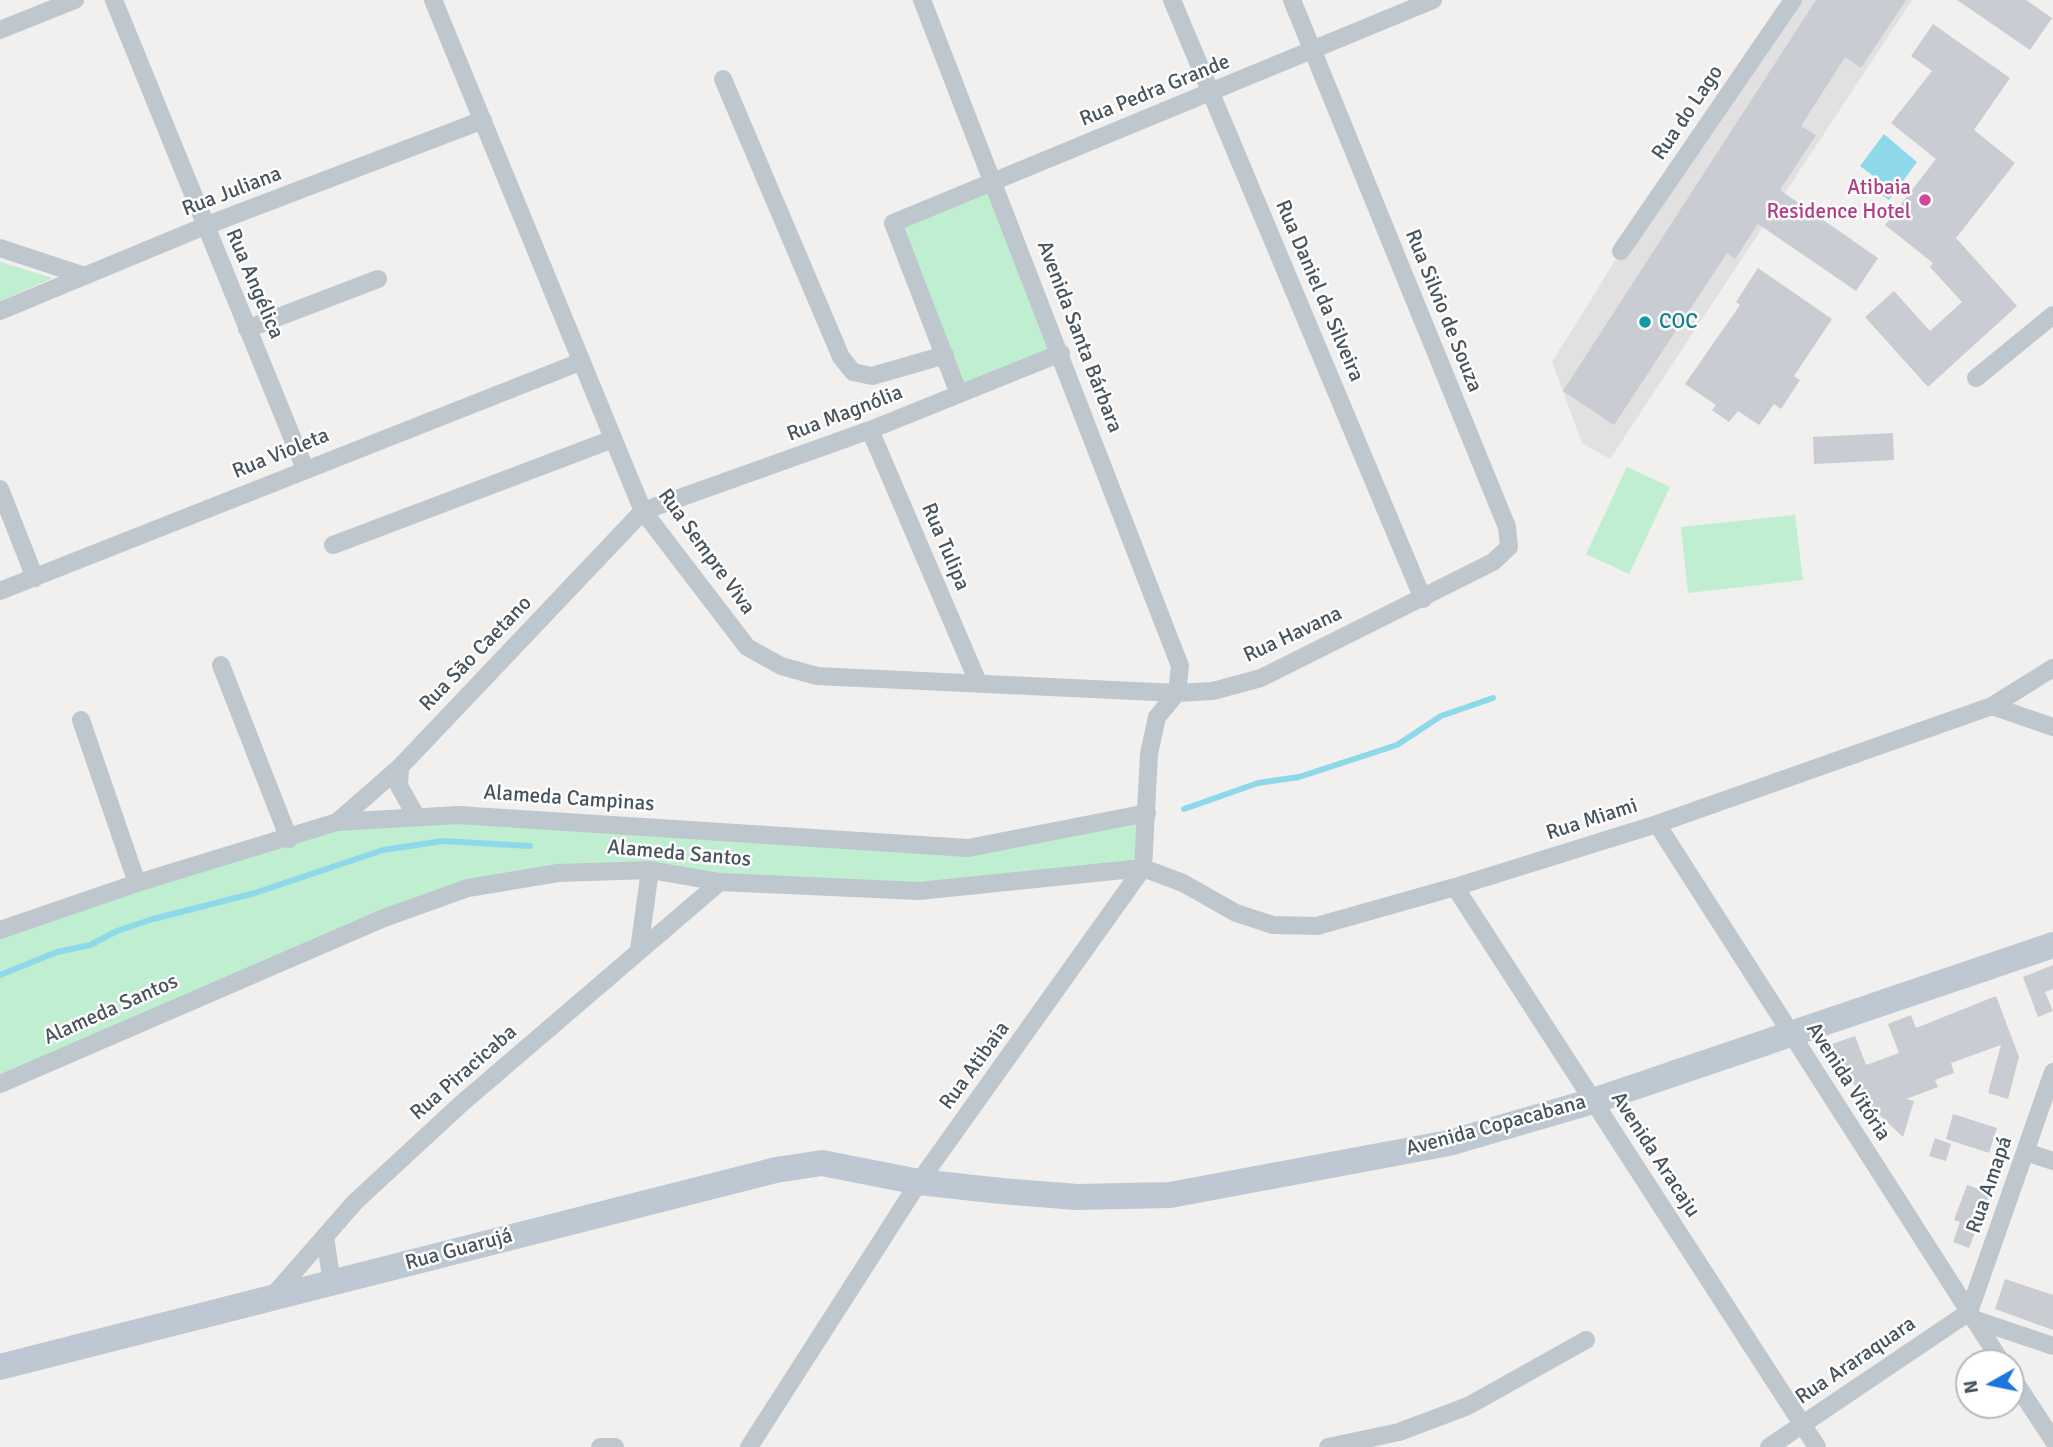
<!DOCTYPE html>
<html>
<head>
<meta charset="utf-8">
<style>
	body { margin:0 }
	#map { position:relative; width:2053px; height:1447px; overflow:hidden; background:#f2efef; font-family:Signika,sans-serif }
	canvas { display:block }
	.north { position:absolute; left:1955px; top:1349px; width:70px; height:70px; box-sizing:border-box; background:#fff; border:2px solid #b6babe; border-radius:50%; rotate:261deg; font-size:19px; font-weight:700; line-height:28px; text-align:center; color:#48535c }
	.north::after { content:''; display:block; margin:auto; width:24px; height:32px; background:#1d76de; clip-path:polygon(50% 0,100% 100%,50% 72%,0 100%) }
</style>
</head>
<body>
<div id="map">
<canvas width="2053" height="1447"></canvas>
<div class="north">N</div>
</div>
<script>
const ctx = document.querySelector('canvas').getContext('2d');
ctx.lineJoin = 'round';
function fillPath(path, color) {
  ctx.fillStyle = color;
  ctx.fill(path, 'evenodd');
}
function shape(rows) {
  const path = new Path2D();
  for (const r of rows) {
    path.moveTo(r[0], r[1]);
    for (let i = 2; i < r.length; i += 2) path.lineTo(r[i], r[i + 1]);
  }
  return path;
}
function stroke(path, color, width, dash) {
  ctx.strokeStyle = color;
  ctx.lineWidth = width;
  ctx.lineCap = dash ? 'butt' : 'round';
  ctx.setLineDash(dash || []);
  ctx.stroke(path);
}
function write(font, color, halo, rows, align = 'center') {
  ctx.font = font + ' Signika,sans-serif';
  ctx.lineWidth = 5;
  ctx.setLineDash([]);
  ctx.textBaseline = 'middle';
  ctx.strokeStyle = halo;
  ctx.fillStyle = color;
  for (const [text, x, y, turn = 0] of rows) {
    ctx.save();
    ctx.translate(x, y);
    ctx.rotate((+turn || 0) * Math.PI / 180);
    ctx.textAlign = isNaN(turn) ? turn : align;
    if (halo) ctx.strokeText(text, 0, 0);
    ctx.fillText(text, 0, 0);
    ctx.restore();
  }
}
fillPath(shape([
	[1793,0,1912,0,1610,459,1582,443,1552,362,1621,251]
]), '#e3e0e1');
fillPath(shape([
	[994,181,1061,353,959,394,893,223],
	[0,262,53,278,0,301],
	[1627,467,1670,487,1629,574,1586,554],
	[1795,515,1803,580,1688,593,1681,527],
	[1147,813,1143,868,919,891,650,870,468,888,0,1084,0,930,289,839,416,816,968,848]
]), '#bfeed0');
fillPath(shape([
	[1884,134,1917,162,1889,200,1870,187,1876,178,1860,166]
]), '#8dd9ea');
stroke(shape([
	[1184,809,1258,783,1299,777,1397,745,1441,716,1493,698],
	[0,975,57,952,90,945,117,931,153,919,255,893,383,850,443,841,530,846]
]), '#8dd9ea', 6);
fillPath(shape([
	[1816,0,1906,0,1861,68,1845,57,1801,126,1816,135,1780,190,1878,258,1856,291,1758,224,1735,259,1727,253,1614,425,1563,391],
	[1957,0,2026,0,2052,18,2030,50],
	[1933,24,2010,78,1974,130,2015,163,1956,238,2017,306,1928,387,1865,317,1894,291,1930,331,1962,302,1930,267,1933,263,1885,225,1936,159,1891,123,1932,71,1911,56],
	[1758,268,1832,319,1794,376,1800,380,1781,409,1774,404,1759,425,1738,411,1729,422,1712,410,1716,405,1685,384,1740,305,1736,302],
	[1893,433,1894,460,1814,464,1813,437],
	[2053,965,2053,989,2045,992,2053,1011,2038,1017,2023,977],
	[1996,996,2019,1057,2008,1099,1988,1093,2001,1045,1951,1063,1954,1073,1935,1080,1938,1087,1906,1099,1914,1101,1903,1137,1874,1110,1864,1113,1852,1079,1845,1081,1832,1044,1855,1036,1866,1065,1899,1053,1888,1024,1911,1015,1916,1028],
	[1953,1114,1997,1128,1989,1153,1946,1139],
	[1935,1138,1951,1144,1946,1161,1929,1156],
	[1967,1185,1990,1193,1969,1248,1953,1242,1960,1222,1954,1220],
	[2005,1279,2053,1295,2053,1330,1995,1309]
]), '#c9ccd2');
stroke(shape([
	[114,0,305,469],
	[433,0,643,511,747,647,781,666,817,676,1177,693,1213,691,1261,678,1493,562,1509,547,1507,527,1292,0],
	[922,0,1180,666,1177,693],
	[1172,0,1423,599],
	[0,30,75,0],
	[723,79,841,357,853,372,872,376,945,355],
	[0,248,85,276],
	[1621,251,1793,0],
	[0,311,205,226,483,120],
	[247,329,378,279],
	[1976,378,2053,315],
	[959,394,893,223,1433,0],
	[870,430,978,682],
	[0,489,35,578],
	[333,545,613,439],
	[0,591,580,362],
	[221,665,289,839],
	[1992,706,2053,668],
	[81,720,137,883],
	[400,767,399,786,416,816],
	[337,822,400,767,643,511,870,430,1061,353],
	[1657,824,2002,1363],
	[1455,887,1817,1447],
	[0,930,137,883,337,822,458,815,968,848,1147,813],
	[639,950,650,870],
	[0,1084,384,918,468,888,558,873,650,870,720,882,919,891,1143,868,1183,883,1236,913,1273,925,1317,926,1455,887,1657,824,1992,706,2053,727],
	[2026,1152,2053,1161],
	[325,1236,332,1284],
	[271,1298,355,1202,461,1104,720,882],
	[1973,1319,2053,1346],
	[2011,1376,2053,1440],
	[600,1447,615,1447],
	[749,1447,919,1182,1143,868,1149,754,1157,717,1177,693],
	[1328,1447,1399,1432,1468,1406,1586,1340],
	[1769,1447,1969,1312,2053,1072]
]), '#bec7ce', 18);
stroke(shape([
	[0,1367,776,1170,822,1163,919,1182,1001,1191,1077,1197,1170,1195,1449,1143,1593,1101,2053,945]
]), '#bdc8d3', 26);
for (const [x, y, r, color] of [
	[1925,200,7,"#d1479c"],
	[1645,322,7,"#0f9aa8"]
]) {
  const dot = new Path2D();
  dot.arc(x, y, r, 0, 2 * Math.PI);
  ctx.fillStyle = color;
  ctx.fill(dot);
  stroke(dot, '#fff', 2.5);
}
write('21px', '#48535c', '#fff', [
	["Rua Pedra Grande",1155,91,-22],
	["Rua do Lago",1688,113,-56],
	["Rua Juliana",232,192,-21],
	["Rua Angélica",254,284,67],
	["Rua Daniel da Silveira",1319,291,67],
	["Rua Silvio de Souza",1443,311,68],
	["Avenida Santa Bárbara",1079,337,69],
	["Rua Magnólia",845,414,-21],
	["Rua Violeta",281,454,-22],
	["Rua Tulipa",945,547,67],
	["Rua Sempre Viva",706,552,54],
	["Rua Havana",1293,635,-25],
	["Rua São Caetano",476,654,-46],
	["Alameda Campinas",569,799,4],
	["Rua Miami",1592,820,-18],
	["Alameda Santos",679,854,5],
	["Alameda Santos",111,1010,-24],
	["Rua Atibaia",975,1066,-54],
	["Rua Piracicaba",464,1073,-41],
	["Avenida Vitória",1848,1082,57],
	["Avenida Copacabana",1496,1126,-15],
	["Avenida Aracaju",1655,1155,57],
	["Rua Amapá",1990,1185,-71],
	["Rua Guarujá",459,1250,-15],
	["Rua Araraquara",1856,1361,-34]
]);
write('21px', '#b23c85', '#fff', [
	["Atibaia",1911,188],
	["Residence Hotel",1911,212]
], 'right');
write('21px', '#0d838f', '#fff', [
	["COC",1659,322]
], 'left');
</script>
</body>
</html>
